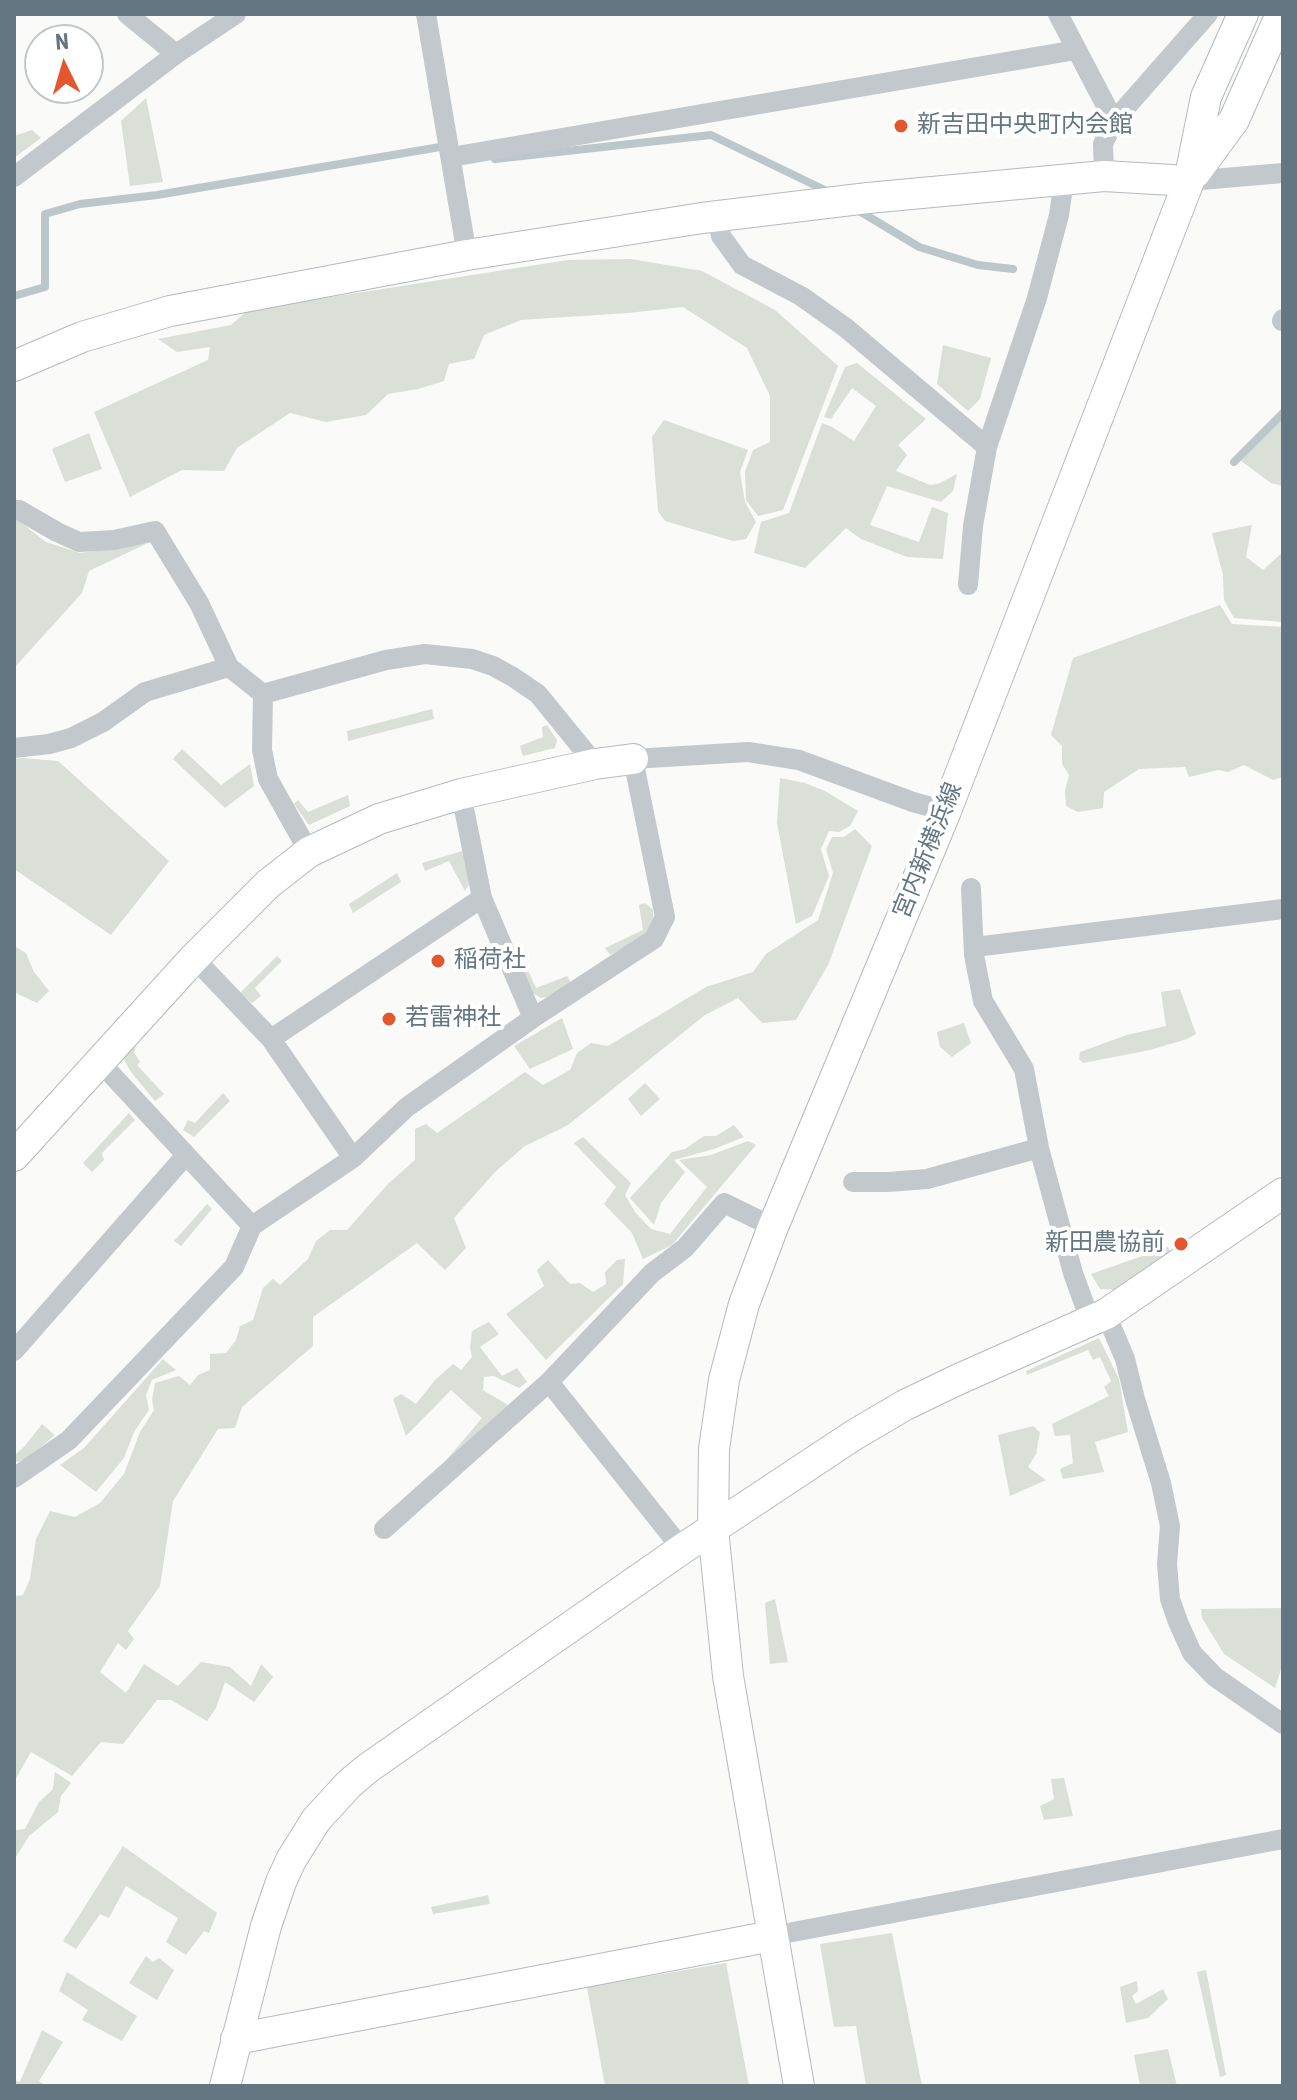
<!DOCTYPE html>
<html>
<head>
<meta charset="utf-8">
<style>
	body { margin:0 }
	#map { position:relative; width:1297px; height:2100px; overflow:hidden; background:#fafaf8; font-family:"Roboto Condensed",sans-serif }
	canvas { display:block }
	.frame { position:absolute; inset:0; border:16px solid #657683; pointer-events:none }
	.north { position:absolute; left:24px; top:24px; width:80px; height:80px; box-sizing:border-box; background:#fff; border:2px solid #c1c8cd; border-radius:50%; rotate:355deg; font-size:22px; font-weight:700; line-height:32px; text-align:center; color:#657683 }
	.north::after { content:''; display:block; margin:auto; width:28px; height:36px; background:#e4572e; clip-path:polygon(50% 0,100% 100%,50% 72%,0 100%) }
</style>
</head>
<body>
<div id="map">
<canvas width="1297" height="2100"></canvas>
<div class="frame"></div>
<div class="north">N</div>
</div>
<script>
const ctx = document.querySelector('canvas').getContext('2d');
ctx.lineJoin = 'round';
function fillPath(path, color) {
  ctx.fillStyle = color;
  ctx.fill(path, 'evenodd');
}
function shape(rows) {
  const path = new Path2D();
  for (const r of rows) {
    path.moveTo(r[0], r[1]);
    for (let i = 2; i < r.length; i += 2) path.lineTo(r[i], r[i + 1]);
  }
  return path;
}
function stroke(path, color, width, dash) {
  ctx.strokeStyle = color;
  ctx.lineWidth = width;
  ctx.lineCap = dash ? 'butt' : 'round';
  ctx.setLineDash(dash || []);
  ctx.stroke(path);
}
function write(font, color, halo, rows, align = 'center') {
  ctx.font = font + ' "Roboto Condensed","Noto Sans JP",sans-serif';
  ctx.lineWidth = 8;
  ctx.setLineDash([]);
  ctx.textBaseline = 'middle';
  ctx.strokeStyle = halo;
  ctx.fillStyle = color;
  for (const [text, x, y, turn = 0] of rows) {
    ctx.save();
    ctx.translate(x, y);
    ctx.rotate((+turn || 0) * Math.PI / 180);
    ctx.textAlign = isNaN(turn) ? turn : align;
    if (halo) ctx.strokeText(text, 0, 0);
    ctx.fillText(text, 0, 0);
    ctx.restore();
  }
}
fillPath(shape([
	[146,98,163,182,130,186,121,121],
	[32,130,41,138,14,158,14,136],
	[631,259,702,271,775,310,838,366,783,510,758,516,746,500,745,472,753,450,770,442,770,396,747,348,683,307,628,313,521,320,484,335,474,359,449,364,444,381,418,389,388,394,366,415,326,422,290,413,237,448,224,471,182,470,130,497,94,412,208,360,210,347,177,352,158,339,231,325,248,310,568,260],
	[943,345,991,358,980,399,968,411,937,384],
	[857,363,926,419,898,445,907,455,896,471,930,485,938,484,957,474,953,491,941,502,887,486,870,525,919,542,932,507,948,513,943,559,907,557,861,539,846,528,805,568,754,553,761,522,789,513,822,423,832,427,854,441,876,406,852,388,831,419,824,417,845,367],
	[1283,411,1283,486,1271,483,1241,461],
	[664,420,748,450,740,472,745,502,756,522,746,539,733,541,665,521,658,511,652,437],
	[89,433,102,469,65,482,52,449],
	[14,517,46,542,80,553,148,543,89,571,82,593,14,668],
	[1252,525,1246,557,1263,570,1283,552,1283,622,1234,618,1224,600,1223,575,1212,533],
	[1220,605,1232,624,1283,627,1283,777,1273,780,1244,765,1228,772,1218,770,1189,777,1185,767,1139,769,1104,792,1103,808,1078,812,1066,806,1065,791,1069,775,1062,764,1062,746,1051,735,1073,658],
	[432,709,434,719,348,741,347,731],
	[547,725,557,740,555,748,523,756,520,746,543,737,542,727],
	[182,749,221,785,250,764,254,786,225,808,173,759],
	[22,758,58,761,169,861,111,935,14,869,14,759],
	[780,778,805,783,825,791,858,811,850,826,839,832,829,831,821,849,829,876,812,916,796,924,777,823],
	[348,795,350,806,309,825,294,804,298,800,308,812],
	[855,829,872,846,828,965,796,1020,762,1023,738,998,705,1015,568,1125,525,1146,496,1171,454,1218,466,1248,445,1270,417,1243,313,1317,313,1346,242,1407,235,1428,218,1429,173,1501,160,1586,128,1631,134,1639,126,1650,118,1643,100,1672,126,1693,144,1664,178,1686,201,1662,230,1667,251,1686,261,1664,273,1677,254,1702,225,1682,216,1708,207,1721,171,1700,157,1700,123,1744,101,1742,72,1776,31,1752,14,1782,14,1596,23,1595,30,1579,36,1539,50,1511,75,1517,100,1503,124,1474,140,1432,154,1410,152,1400,155,1383,179,1376,190,1385,198,1375,210,1370,210,1354,226,1353,236,1340,240,1326,253,1320,263,1288,273,1279,280,1285,308,1259,316,1241,330,1230,347,1230,388,1184,415,1160,415,1129,426,1124,437,1133,525,1072,543,1085,570,1070,577,1053,591,1043,608,1046,706,987,753,972,766,954,818,920,833,873,826,849,832,837,844,837],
	[462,851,471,869,471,881,465,891,449,861,425,871,422,863],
	[397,873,401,882,353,913,349,904],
	[645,903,653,910,654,922,647,935,610,955,605,948,643,930,639,905],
	[14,946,26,953,34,972,49,991,37,1003,14,992],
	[520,953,536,988,567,976,571,982,552,996,541,998,529,991,513,956],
	[277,956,282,961,255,988,261,996,252,1003,240,993],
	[1180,989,1196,1034,1187,1039,1150,1050,1083,1063,1079,1059,1080,1052,1127,1035,1166,1026,1161,992],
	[562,1018,573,1049,530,1069,514,1046],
	[964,1023,971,1043,952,1057,940,1047,937,1032],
	[136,1047,134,1052,140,1062,137,1065,164,1094,155,1101,131,1072,123,1058,128,1048],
	[645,1083,660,1099,641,1116,628,1099],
	[223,1093,230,1101,194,1137,183,1130,188,1120,195,1123],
	[129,1113,135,1120,102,1153,104,1160,92,1172,83,1163],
	[734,1125,744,1137,714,1149,674,1160,685,1172,661,1203,654,1225,630,1198,672,1152,685,1149,704,1136,716,1136],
	[583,1137,631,1183,625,1195,635,1212,651,1229,670,1234,707,1187,679,1160,711,1155,748,1141,756,1145,672,1245,643,1259,632,1233,604,1204,616,1187,574,1143],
	[207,1204,212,1209,181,1246,174,1241],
	[1168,1247,1172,1255,1118,1290,1100,1289,1091,1274],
	[625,1259,623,1284,546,1360,506,1314,544,1286,537,1270,548,1260,570,1284,580,1283,593,1292,606,1284,605,1272,617,1260],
	[489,1322,499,1334,480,1347,502,1376,517,1368,527,1382,519,1388,494,1376,484,1377,483,1390,508,1405,443,1464,482,1418,451,1390,406,1436,393,1399,401,1394,416,1404,435,1380,453,1364,461,1370,472,1357,470,1348,472,1331],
	[1099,1338,1119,1379,1128,1432,1095,1442,1104,1472,1063,1479,1060,1469,1073,1463,1070,1435,1055,1436,1052,1424,1109,1396,1104,1387,1111,1381,1100,1357,1093,1360,1088,1350,1027,1375,1026,1371],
	[163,1359,176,1370,152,1380,146,1395,149,1410,134,1432,124,1458,96,1492,60,1465,84,1448],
	[42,1424,55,1435,27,1459,17,1462,14,1459,14,1456,24,1447],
	[1033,1426,1040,1432,1036,1454,1028,1467,1046,1480,1010,1496,998,1435],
	[775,1599,788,1662,770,1664,765,1603],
	[1283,1608,1283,1663,1275,1688,1224,1654,1202,1618,1201,1609],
	[55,1772,71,1783,61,1796,58,1812,29,1836,14,1860,15,1830,25,1829,39,1802,53,1789],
	[1064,1778,1073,1816,1044,1820,1040,1806,1054,1799,1051,1779],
	[123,1846,217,1913,209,1933,204,1931,186,1955,166,1942,178,1918,126,1886,109,1918,100,1914,76,1949,63,1941],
	[488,1895,490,1904,433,1914,431,1907],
	[892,1933,922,2086,866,2086,856,2026,834,2027,820,1944],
	[146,1956,153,1962,159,1958,174,1970,157,2000,129,1983],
	[726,1963,749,2086,605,2086,587,1987],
	[1206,1970,1226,2075,1220,2077,1197,1972],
	[67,1972,137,2016,122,2041,82,2020,88,2010,59,1991],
	[1137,1981,1138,1991,1132,1996,1136,2004,1163,1989,1168,1999,1148,2018,1126,2023,1120,1987],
	[42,2030,63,2042,39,2081,46,2086,14,2086,14,2080,20,2082],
	[1168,2049,1177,2086,1140,2086,1134,2055]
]), '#dadfd7');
stroke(shape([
	[495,159,711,135,831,193],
	[856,209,919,247,978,265,1013,269],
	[14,296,45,287,45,214,80,204,157,195,440,147,448,150],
	[1234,462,1283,413]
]), '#bbc7cb', 8);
const secondary = shape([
	[1195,173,1234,120,1281,14],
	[14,366,82,337,170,311,467,255,702,218,868,198,1104,176,1189,181],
	[14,1156,194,958,268,884,309,852,379,819,461,794,595,764,633,759],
	[236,2039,772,1936],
	[225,2086,266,1926,281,1882,291,1860,316,1820,349,1784,368,1768,682,1549,854,1435,905,1405,959,1379,1106,1314,1283,1193],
	[799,2086,728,1676,713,1529,714,1449,724,1380,744,1304,773,1227,946,811,1189,181,1206,97,1243,14]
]);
stroke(secondary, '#b3babf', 32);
stroke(shape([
	[127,14,176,54],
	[426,14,467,255],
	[1058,14,1114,121,1103,144,1104,176],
	[1114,121,1208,14],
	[451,157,1076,50],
	[14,177,176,54,236,14],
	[1189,181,1283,173],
	[717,215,721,236,742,265,801,296,846,328,987,447],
	[1282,321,1283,319],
	[14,510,19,510,57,532,79,542,114,540,155,531,199,603,229,667,263,694],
	[968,585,973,526,987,447,1037,298,1059,215,1064,180],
	[14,748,49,744,71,738,103,722,145,692,229,667],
	[461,794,482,898,533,1018],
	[309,852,268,779,262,750,263,694,386,660,425,654,472,659,493,666,513,677,538,694,595,764],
	[971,888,974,955,983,1001,1024,1069,1039,1148,1073,1273,1090,1320],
	[975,947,1283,909],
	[194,958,271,1039,353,1158],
	[271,1039,482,898],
	[99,1061,252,1226],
	[853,1182,888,1182,927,1179,1039,1148],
	[1106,1314,1125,1359,1135,1399,1161,1483,1170,1526,1167,1564,1170,1599,1178,1622,1192,1653,1215,1677,1283,1724],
	[14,1351,186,1155],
	[549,1382,682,1549],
	[14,1478,69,1440,234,1267,252,1226,353,1158,407,1107,533,1018,654,939,665,917,633,759,748,752,799,760,913,802,946,811],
	[384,1529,549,1382,652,1273,685,1248,724,1203,773,1227],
	[772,1936,1283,1839]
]), '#c3c8cc', 20);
stroke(secondary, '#fff', 30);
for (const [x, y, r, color] of [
	[901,126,8,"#e4572e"],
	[438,961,8,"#e4572e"],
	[389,1019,8,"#e4572e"],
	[1181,1244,8,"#e4572e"]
]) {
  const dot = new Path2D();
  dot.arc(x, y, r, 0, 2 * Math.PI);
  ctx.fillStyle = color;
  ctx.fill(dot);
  stroke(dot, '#fff', 3);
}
write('24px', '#657683', '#fff', [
	["新吉田中央町内会館",917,126],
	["稲荷社",454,961],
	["若雷神社",405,1019],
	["新田農協前",1165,1244,"right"]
], 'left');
write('24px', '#657683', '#fff', [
	["宮内新横浜線",929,851,-68]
]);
</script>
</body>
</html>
